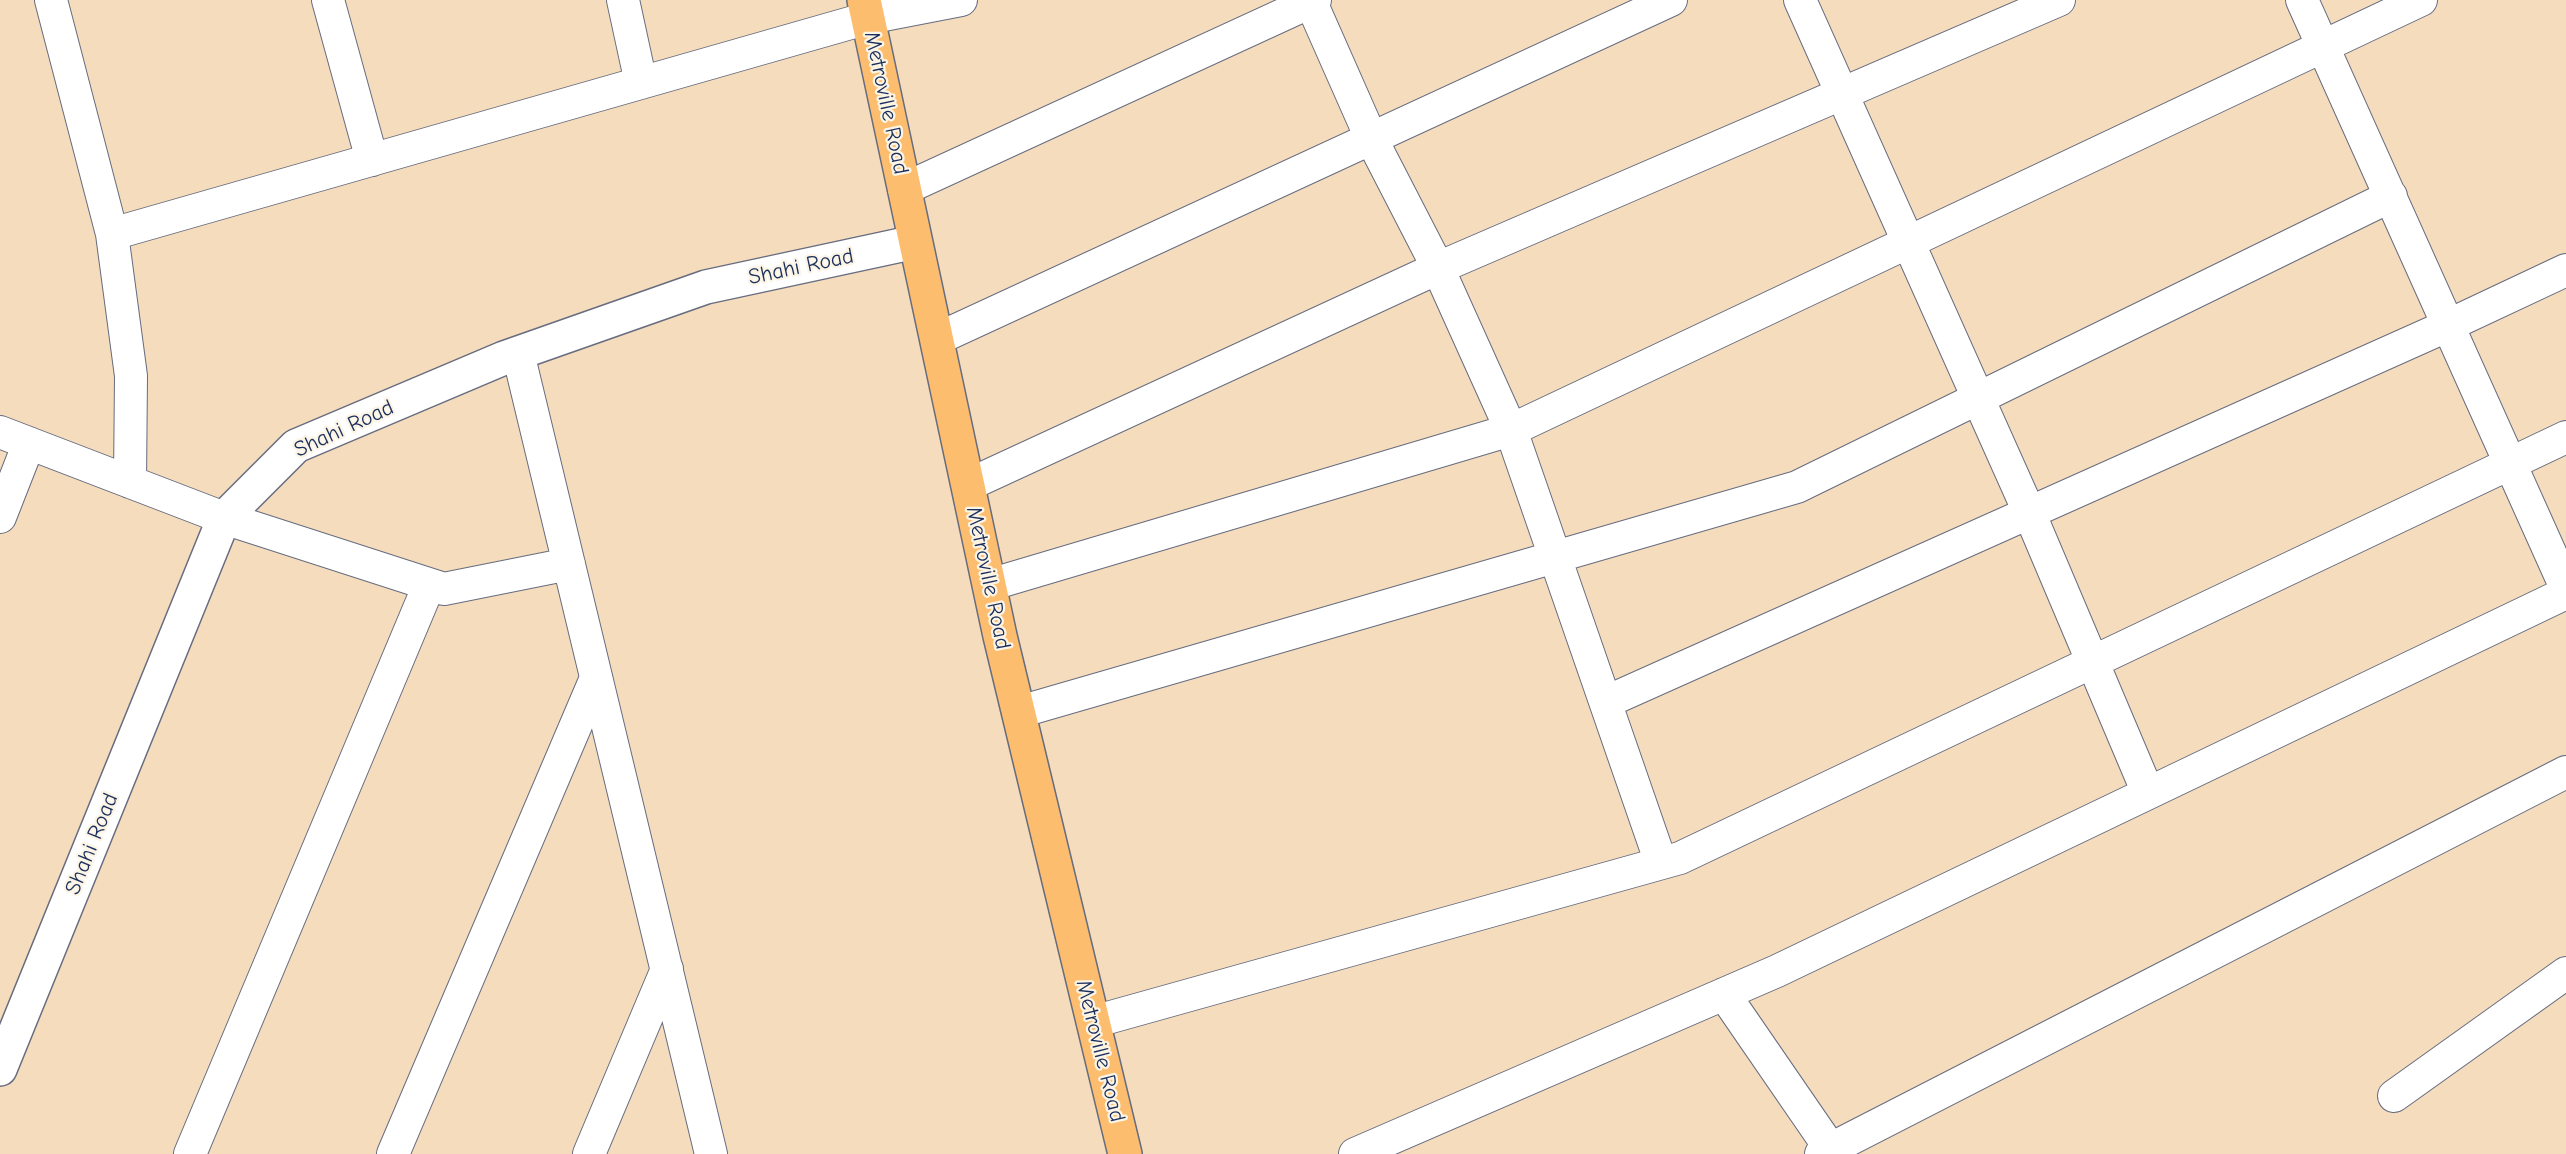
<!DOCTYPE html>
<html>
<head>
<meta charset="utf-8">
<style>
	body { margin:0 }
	canvas { display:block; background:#f4dcbd }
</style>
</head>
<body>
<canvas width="2566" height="1154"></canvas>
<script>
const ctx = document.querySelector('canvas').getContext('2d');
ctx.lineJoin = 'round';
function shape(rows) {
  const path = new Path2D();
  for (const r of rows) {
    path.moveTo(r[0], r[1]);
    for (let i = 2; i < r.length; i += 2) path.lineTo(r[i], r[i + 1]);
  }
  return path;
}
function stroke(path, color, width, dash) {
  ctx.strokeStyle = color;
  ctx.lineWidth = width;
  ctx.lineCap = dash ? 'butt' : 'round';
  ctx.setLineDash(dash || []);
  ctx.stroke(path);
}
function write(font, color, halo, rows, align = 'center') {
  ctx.font = font + ' "Comic Neue",sans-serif';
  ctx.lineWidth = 4.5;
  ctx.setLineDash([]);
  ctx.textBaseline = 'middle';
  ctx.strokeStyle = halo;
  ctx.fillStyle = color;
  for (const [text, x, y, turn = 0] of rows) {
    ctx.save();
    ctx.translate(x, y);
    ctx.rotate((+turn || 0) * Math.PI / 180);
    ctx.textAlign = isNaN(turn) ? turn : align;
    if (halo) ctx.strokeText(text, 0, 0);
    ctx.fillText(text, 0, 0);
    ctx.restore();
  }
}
const minor = shape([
	[51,0,112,234,131,376,130,482],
	[328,0,372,160],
	[623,0,641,83],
	[1310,0,1371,138,1438,268,1511,430,1661,863],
	[1800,0,2029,512,2148,793],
	[2302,0,2566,588],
	[904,189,1315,0],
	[112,234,868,18,961,0],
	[937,339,1671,0],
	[518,353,711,1154],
	[0,432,224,518,444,589,569,564],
	[968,485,1438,268,2059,0],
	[0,517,29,443],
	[989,585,1511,430,2421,0],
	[1606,702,2449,325,2566,270],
	[1019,712,1797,487,2391,196],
	[1724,994,1834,1154],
	[1093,1022,1680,858,2566,437],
	[2394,1096,2566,973],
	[190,1154,429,585],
	[393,1154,596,678],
	[589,1154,667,969],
	[1355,1154,1777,971,2566,593],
	[1821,1154,2566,772]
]);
const tertiary = shape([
	[0,1069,224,518,296,446,504,358,706,287,915,242]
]);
const primary = shape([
	[864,0,1000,636,1125,1154]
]);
stroke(minor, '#676c7f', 34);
stroke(tertiary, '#676c7f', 36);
stroke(primary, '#676c7f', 36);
stroke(minor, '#fff', 32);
stroke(tertiary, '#fff', 33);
stroke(primary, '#fcbd6f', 33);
write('22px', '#1b2f5e', '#fcf5e5', [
	["Metroville Road",886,103,78],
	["Shahi Road",801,267,-12],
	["Shahi Road",344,429,-25],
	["Metroville Road",988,578,78],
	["Shahi Road",92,844,-68],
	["Metroville Road",1100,1051,76]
]);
</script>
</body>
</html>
